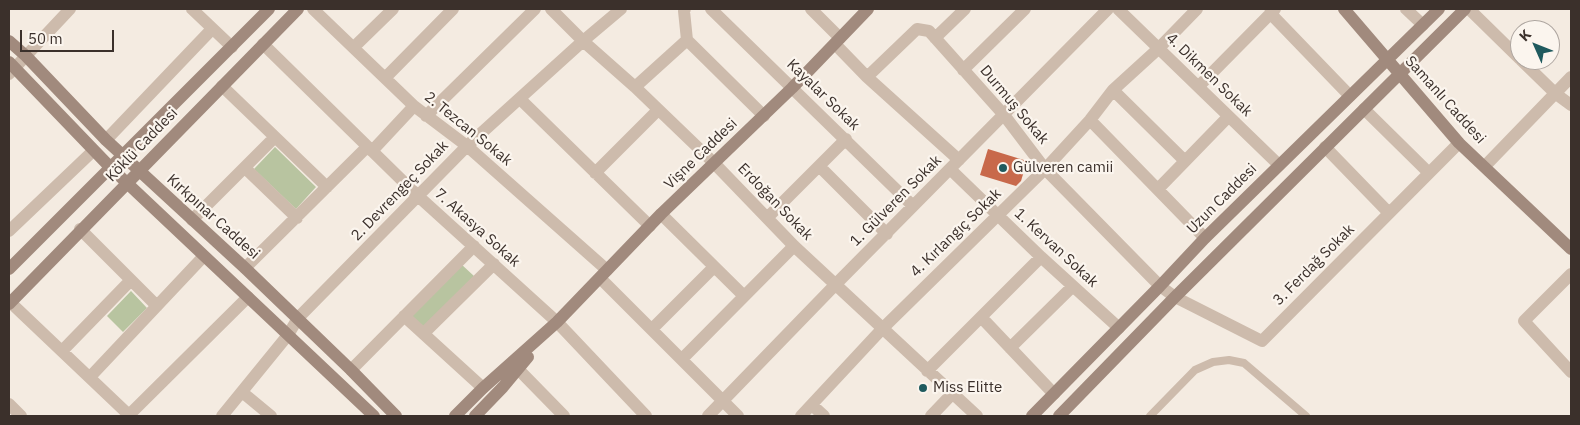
<!DOCTYPE html>
<html>
<head>
<meta charset="utf-8">
<style>
	body { margin:0 }
	#map { position:relative; width:1580px; height:425px; overflow:hidden; background:#f4ebe1; font-family:"IBM Plex Sans",sans-serif }
	canvas { display:block }
	.frame { position:absolute; inset:0; border:10px solid #3b302b; pointer-events:none }
	.north { position:absolute; left:1510px; top:20px; width:50px; height:50px; box-sizing:border-box; background:#fbf5ee; border:1px solid #aea6a0; border-radius:50%; rotate:314deg; font-size:14px; font-weight:700; line-height:20px; text-align:center; color:#3b302b }
	.north::after { content:''; display:block; margin:auto; width:18px; height:22px; background:#1f5a5e; clip-path:polygon(50% 0,100% 100%,50% 72%,0 100%) }
	.scale { position:absolute; left:20px; top:30px; width:94px; height:22px; box-sizing:border-box; border:2px solid #3b302b; border-top:0; padding-left:6px; font-size:15px; line-height:18px; white-space:nowrap; color:#3b302b; -webkit-text-stroke:4px #fbf5ee; paint-order:stroke }
</style>
</head>
<body>
<div id="map">
<canvas width="1580" height="425"></canvas>
<div class="frame"></div>
<div class="north">K</div>
<div class="scale">50 m</div>
</div>
<script>
const ctx = document.querySelector('canvas').getContext('2d');
ctx.lineJoin = 'round';
function fillPath(path, color) {
  ctx.fillStyle = color;
  ctx.fill(path, 'evenodd');
}
function shape(rows) {
  const path = new Path2D();
  for (const r of rows) {
    path.moveTo(r[0], r[1]);
    for (let i = 2; i < r.length; i += 2) path.lineTo(r[i], r[i + 1]);
  }
  return path;
}
function stroke(path, color, width, dash) {
  ctx.strokeStyle = color;
  ctx.lineWidth = width;
  ctx.lineCap = dash ? 'butt' : 'round';
  ctx.setLineDash(dash || []);
  ctx.stroke(path);
}
function write(font, color, halo, rows, align = 'center') {
  ctx.font = font + ' "IBM Plex Sans",sans-serif';
  ctx.lineWidth = 4.5;
  ctx.setLineDash([]);
  ctx.textBaseline = 'middle';
  ctx.strokeStyle = halo;
  ctx.fillStyle = color;
  for (const [text, x, y, turn = 0] of rows) {
    ctx.save();
    ctx.translate(x, y);
    ctx.rotate((+turn || 0) * Math.PI / 180);
    ctx.textAlign = isNaN(turn) ? turn : align;
    if (halo) ctx.strokeText(text, 0, 0);
    ctx.fillText(text, 0, 0);
    ctx.restore();
  }
}
fillPath(shape([
	[275,147,316,187,296,209,254,169],
	[461,264,474,276,423,328,410,315],
	[131,291,147,308,123,332,107,316]
]), '#b8c4a0');
fillPath(shape([
	[988,149,1027,161,1021,181,1016,186,980,175]
]), '#c8694b');
stroke(shape([
	[1150,416,1195,370,1213,362,1229,360,1244,363,1306,416]
]), '#cdbbac', 8);
stroke(shape([
	[192,9,232,47],
	[313,9,414,106,467,146,607,270],
	[551,9,583,41,635,87,714,163,794,246,977,416],
	[711,9,913,206],
	[811,9,840,38],
	[1118,9,1279,165],
	[1406,9,1423,25],
	[1469,9,1520,59],
	[1270,13,1350,96],
	[935,38,965,9],
	[687,40,764,116],
	[263,44,418,196,557,322,646,416],
	[835,44,867,77,959,160],
	[354,47,393,9],
	[1521,60,1556,94,1571,105],
	[963,70,1025,9],
	[9,74,70,9],
	[867,77,917,29,929,31,1004,115,1045,169,1160,286,1175,297,1262,341,1459,143],
	[385,78,453,9],
	[222,86,327,187],
	[1199,86,1275,9],
	[635,87,687,40,684,11,685,9],
	[1113,90,1185,161],
	[520,99,650,226],
	[1364,109,1429,173],
	[426,116,535,9],
	[1090,120,1205,238],
	[106,140,212,29],
	[1325,147,1389,213],
	[372,151,414,106],
	[819,166,887,234],
	[1485,166,1571,77],
	[245,168,297,218],
	[950,169,1041,257,1119,328],
	[595,173,658,110],
	[1158,189,1228,117],
	[661,214,744,296],
	[767,218,846,139],
	[192,220,275,137],
	[80,229,157,306],
	[9,231,93,151],
	[245,268,367,147],
	[1571,274,1524,321,1571,372],
	[600,278,738,416],
	[10,302,130,416],
	[404,316,483,388],
	[981,317,1054,394],
	[652,329,714,267],
	[424,333,494,264],
	[1010,348,1073,286],
	[62,351,131,280],
	[682,359,794,246],
	[518,369,564,416],
	[351,370,474,246],
	[927,371,1041,257],
	[90,377,203,257],
	[242,392,271,416],
	[9,404,21,416],
	[812,405,824,416],
	[128,416,248,297],
	[222,416,288,335,298,318,467,146,583,41,621,9],
	[708,416,835,285,1108,9],
	[801,416,882,329,1045,169,1090,120,1113,90,1158,49,1197,9],
	[931,416,952,394]
]), '#cdbbac', 12);
stroke(shape([
	[1344,9,1459,143,1571,249],
	[9,41,26,56,106,140,245,268,351,370,396,416],
	[9,62,110,167,374,416],
	[9,269,269,9],
	[9,304,298,9],
	[455,416,483,388,557,322,661,214,792,88,868,9],
	[475,416,503,387,528,357],
	[1032,416,1160,286,1205,238,1439,9],
	[1059,416,1175,297,1465,9]
]), '#a18a7d', 12);
for (const [x, y, r, color] of [
	[1003,168,5,"#1f5a5e"],
	[923,388,5,"#1f5a5e"]
]) {
  const dot = new Path2D();
  dot.arc(x, y, r, 0, 2 * Math.PI);
  ctx.fillStyle = color;
  ctx.fill(dot);
  stroke(dot, '#fbf5ee', 2);
}
write('15px', '#3b302b', '#fbf5ee', [
	["4. Dikmen Sokak",1209,75,44],
	["Kayalar Sokak",823,95,44],
	["Samanlı Caddesi",1445,100,48],
	["Durmuş Sokak",1014,105,50],
	["2. Tezcan Sokak",468,129,39],
	["Köklü Caddesi",142,145,-46],
	["Vişne Caddesi",701,154,-44],
	["2. Devrengeç Sokak",400,191,-46],
	["Uzun Caddesi",1222,199,-45],
	["1. Gülveren Sokak",896,201,-45],
	["Erdoğan Sokak",775,202,46],
	["Kırkpınar Caddesi",213,217,42],
	["7. Akasya Sokak",477,228,42],
	["4. Kırlangıç Sokak",956,233,-44],
	["1. Kervan Sokak",1056,248,43],
	["3. Ferdağ Sokak",1314,265,-45]
]);
write('15px', '#3b302b', '#fbf5ee', [
	["Gülveren camii",1013,168],
	["Miss Elitte",933,388]
], 'left');
</script>
</body>
</html>
